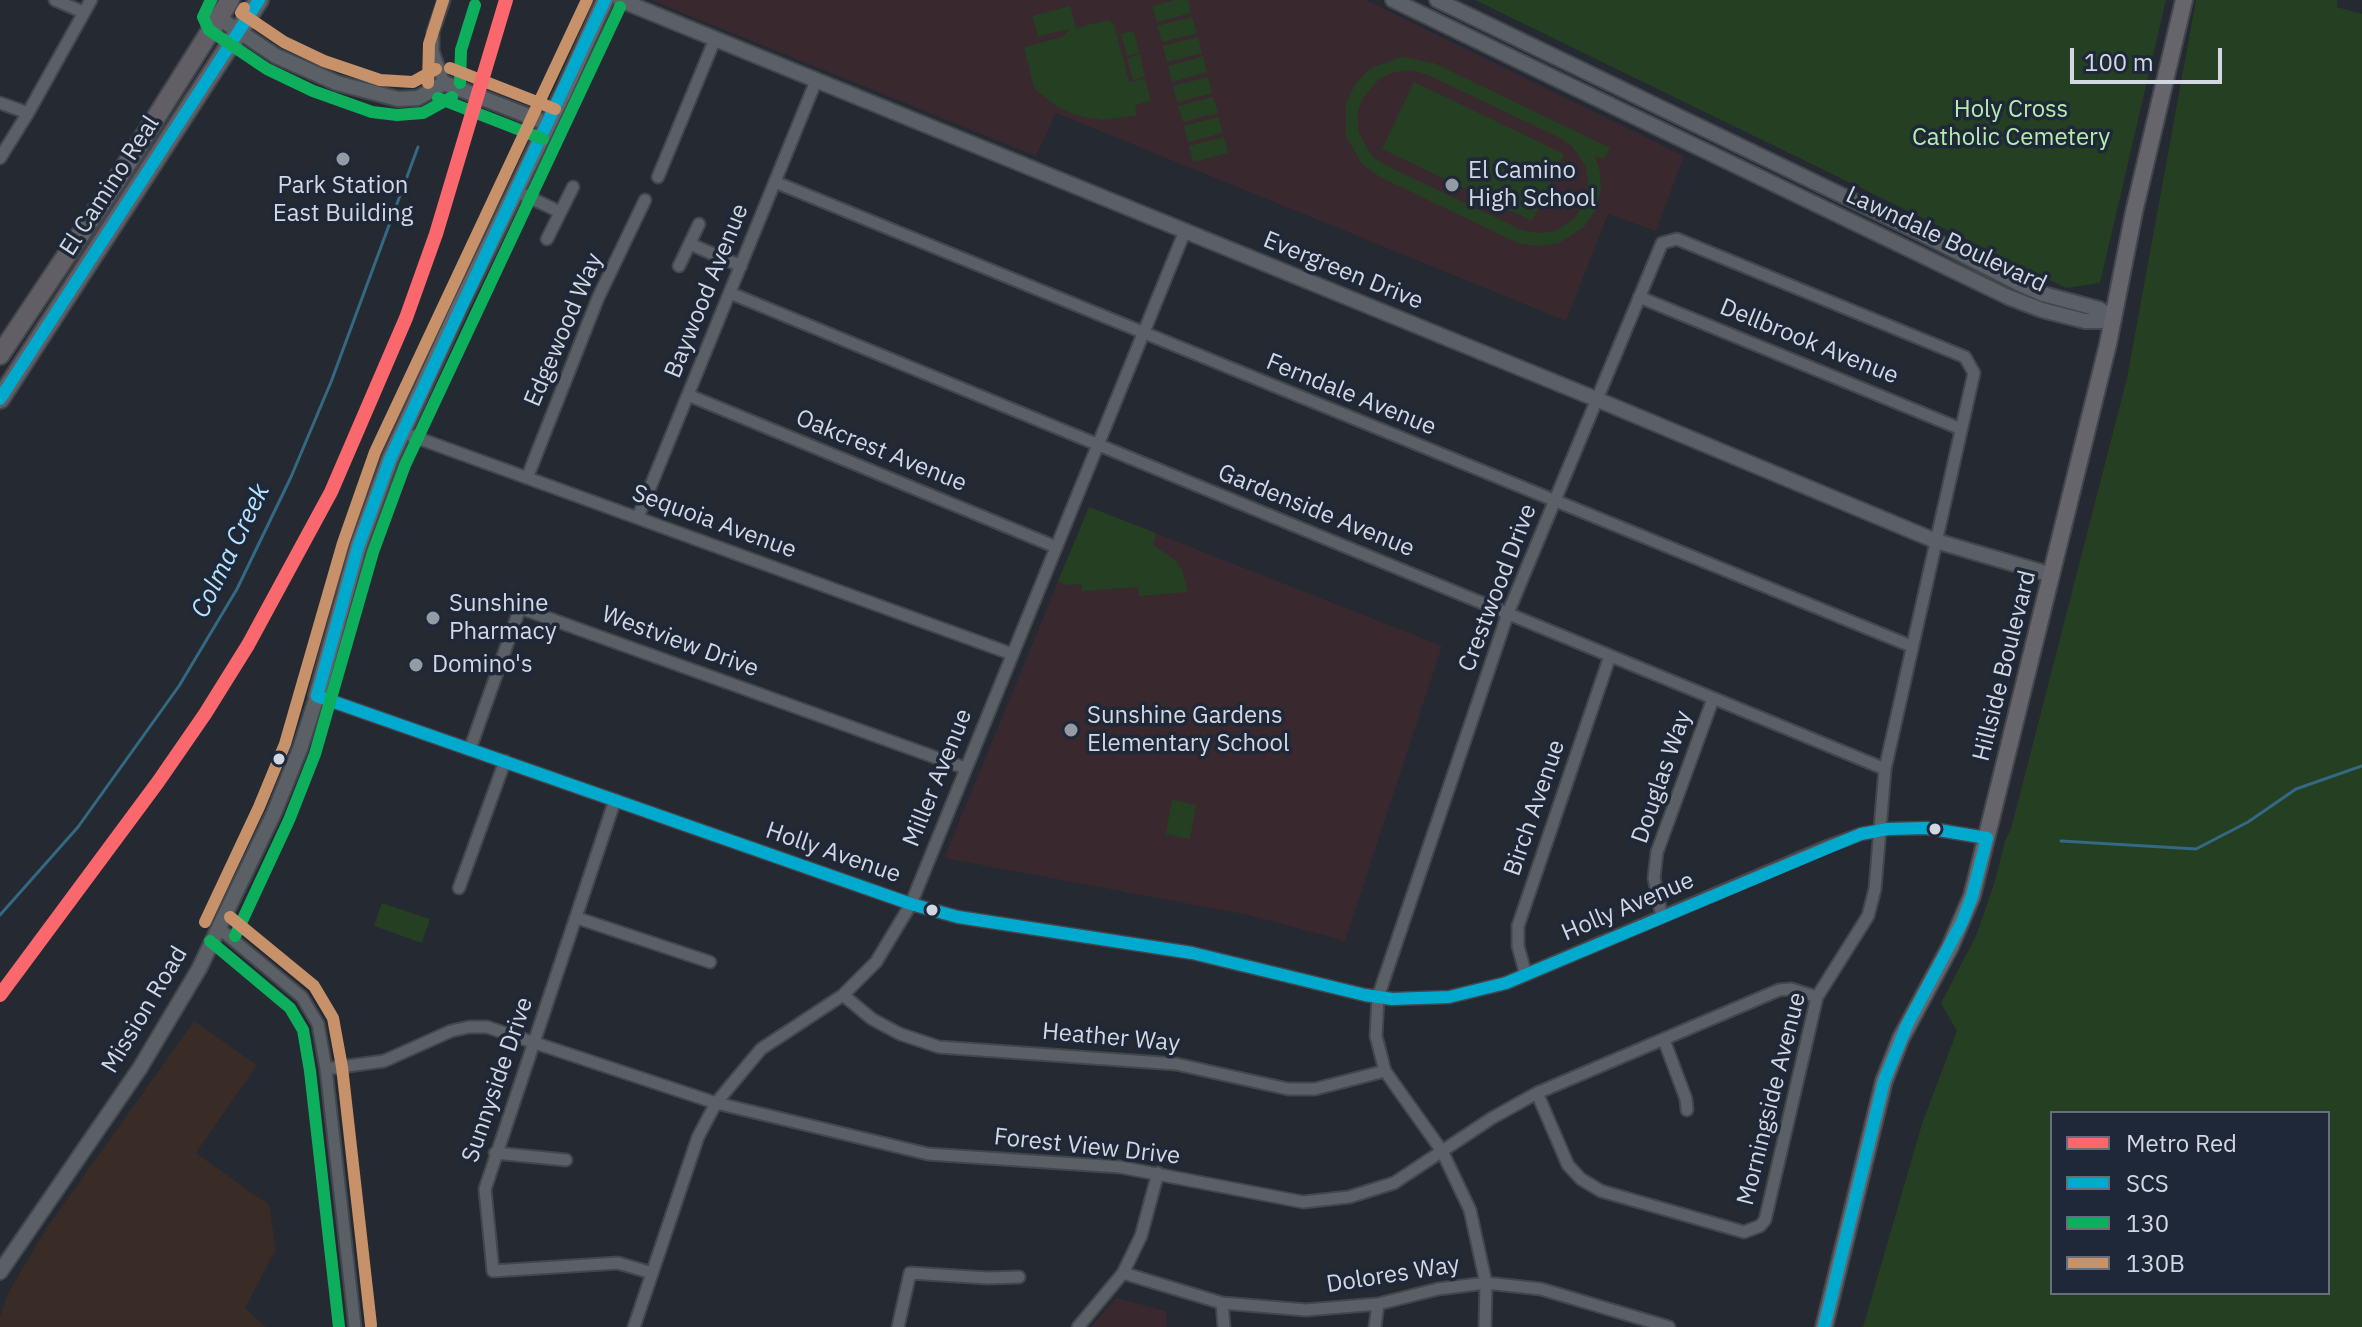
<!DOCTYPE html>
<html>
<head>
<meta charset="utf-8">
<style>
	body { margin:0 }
	#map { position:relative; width:2362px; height:1327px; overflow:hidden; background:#252932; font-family:"IBM Plex Sans",sans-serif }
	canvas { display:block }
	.legend { position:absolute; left:2050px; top:1111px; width:280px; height:184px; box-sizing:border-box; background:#1f2838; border:2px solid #676e7c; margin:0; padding:10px 14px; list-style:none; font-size:24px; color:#d2d8e2 }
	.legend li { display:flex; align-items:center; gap:16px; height:40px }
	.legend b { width:40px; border:2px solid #676e7c }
	.scale { position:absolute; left:2070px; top:48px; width:152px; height:36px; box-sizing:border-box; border:4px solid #d2d8e2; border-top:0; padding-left:10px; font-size:24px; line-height:28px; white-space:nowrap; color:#d2d8e2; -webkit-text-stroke:6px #1f2838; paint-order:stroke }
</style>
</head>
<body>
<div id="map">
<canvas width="2362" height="1327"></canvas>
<ul class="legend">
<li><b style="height:10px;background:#fa676c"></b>Metro Red</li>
<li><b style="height:10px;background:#00a9ce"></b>SCS</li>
<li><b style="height:10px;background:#0daf5c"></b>130</li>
<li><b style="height:10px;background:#c7916a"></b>130B</li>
</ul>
<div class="scale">100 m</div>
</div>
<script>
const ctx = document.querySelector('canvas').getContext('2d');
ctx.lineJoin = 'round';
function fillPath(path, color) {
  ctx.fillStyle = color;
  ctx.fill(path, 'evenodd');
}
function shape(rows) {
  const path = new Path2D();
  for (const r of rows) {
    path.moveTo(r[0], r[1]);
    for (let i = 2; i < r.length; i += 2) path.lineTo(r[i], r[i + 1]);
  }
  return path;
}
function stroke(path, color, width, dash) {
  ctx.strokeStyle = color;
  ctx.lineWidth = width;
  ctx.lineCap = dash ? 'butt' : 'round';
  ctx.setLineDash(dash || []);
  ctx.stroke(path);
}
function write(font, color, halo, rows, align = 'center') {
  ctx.font = font + ' "IBM Plex Sans",sans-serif';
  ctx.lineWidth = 7;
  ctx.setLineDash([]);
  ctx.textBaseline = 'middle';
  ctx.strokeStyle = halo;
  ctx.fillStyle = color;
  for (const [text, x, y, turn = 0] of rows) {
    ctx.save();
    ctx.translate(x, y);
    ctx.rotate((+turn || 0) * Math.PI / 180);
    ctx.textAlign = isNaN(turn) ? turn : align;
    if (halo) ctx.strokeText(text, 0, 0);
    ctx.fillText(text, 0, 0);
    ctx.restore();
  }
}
fillPath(shape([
	[194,1021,257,1065,196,1153,269,1205,276,1249,245,1308,266,1327,0,1327,0,1317,8,1293,46,1229]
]), '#392b25');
fillPath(shape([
	[651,0,1366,0,1684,156,1656,231,1608,214,1566,321,1056,113,1036,156],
	[1089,507,1442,646,1345,941,1249,915,944,858],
	[1116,1298,1166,1311,1167,1327,1091,1327]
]), '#39292f');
fillPath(shape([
	[1175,0,1188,0,1191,13,1157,22,1152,6],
	[1475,0,2166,0,2100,283,2066,288],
	[2196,0,2337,0,2337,7,2362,14,2362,1327,1863,1327,1922,1124,1957,1031,1941,1003,1976,936,1995,881,2005,841,2011,829,2127,378],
	[2052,1113,2328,1113,2328,1293,2052,1293],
	[1070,6,1076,28,1108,20,1114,24,1129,82,1145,79,1151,101,1135,105,1137,115,1102,120,1074,115,1053,104,1034,88,1024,47,1063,37,1070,29,1038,36,1032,16],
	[1192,17,1197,33,1162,42,1157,26],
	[1134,31,1139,53,1127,56,1121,34],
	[1198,37,1202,53,1167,62,1163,46],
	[1140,54,1145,77,1133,80,1127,58],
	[1203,56,1207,72,1172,82,1168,66],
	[1402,57,1434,63,1610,148,1604,159,1595,156,1600,172,1601,192,1595,211,1584,227,1559,243,1540,246,1520,244,1380,177,1362,164,1346,136,1346,103,1356,83,1371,68],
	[1412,70,1428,75,1560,138,1573,147,1586,167,1588,182,1586,198,1575,218,1555,231,1540,233,1524,231,1385,165,1371,155,1359,133,1357,115,1362,99,1379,79,1394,72],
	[1208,77,1212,93,1177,102,1173,86],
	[1414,82,1564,154,1532,221,1382,149],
	[1213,97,1218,113,1183,122,1178,106],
	[1218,117,1223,133,1188,142,1184,126],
	[1224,137,1228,153,1193,162,1189,146],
	[1089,507,1156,533,1153,545,1175,560,1182,570,1188,592,1139,596,1138,587,1082,591,1082,584,1067,585,1058,581],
	[1172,800,1196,805,1190,839,1166,834],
	[382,903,430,919,422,943,374,926]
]), '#243f22');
stroke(shape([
	[2061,841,2196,849,2248,822,2296,789,2362,766],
	[0,915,78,827,179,686,237,589,291,477,331,382,418,147]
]), '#346983', 3);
const minor = shape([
	[55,0,83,12],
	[444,0,433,32,433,51,444,83],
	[0,103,28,113],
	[0,158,28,113,91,0],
	[658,177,715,39],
	[775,182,1911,646],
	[516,191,560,212],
	[547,239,573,187],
	[690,244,741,266],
	[679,266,699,224],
	[730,293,1885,769],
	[1639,297,1961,429],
	[688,395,1056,547],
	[401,432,1012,654],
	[527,478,598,298,645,200],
	[638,517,816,81],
	[317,696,911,904,958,917,1192,953,1365,995,1392,999,1449,997,1506,983,1828,846,1861,834,1888,829,1926,828,1987,838],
	[470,749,520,608,965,768],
	[615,800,485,1189,493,1271,618,1263,652,1273],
	[459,888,505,761],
	[1662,917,1654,878,1657,852,1713,699],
	[577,918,710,962],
	[220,929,302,997,318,1024,326,1069,355,1327],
	[1526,975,1518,946,1518,926,1610,656],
	[843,995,872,1019,900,1034,939,1047,1176,1064,1288,1089,1315,1089,1385,1071],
	[1664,1040,1686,1099,1687,1110],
	[326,1069,384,1061,451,1031,469,1027,487,1027,716,1103,928,1154,1120,1167,1303,1202,1349,1197,1394,1183,1492,1118,1537,1093,1779,990,1791,989,1817,997],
	[495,1153,566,1160],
	[1123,1273,1222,1303,1306,1310,1378,1304,1438,1289,1486,1283,1541,1289,1669,1327],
	[1222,1303,1224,1327],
	[634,1327,698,1137,716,1103,761,1049,843,995,876,962,911,904,1185,231],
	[898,1327,910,1273,988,1278,1019,1277],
	[1078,1327,1123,1273,1141,1236,1158,1173],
	[1375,1327,1378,1304],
	[1485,1327,1486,1283,1470,1210,1442,1151,1385,1071,1376,1036,1378,997,1508,613,1662,243,1677,239,1965,357,1974,373,1885,769,1875,889,1868,916,1817,997,1765,1220,1760,1226,1744,1232,1601,1191,1581,1179,1568,1165,1537,1093]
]);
const tertiary = shape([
	[620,0,1596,399,1936,541,2052,575],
	[1393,0,2008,297,2042,310,2085,321,2104,321,2113,318],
	[1437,0,1918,232,2020,284,2043,294,2099,309,2113,318],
	[219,18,276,56,337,83,398,99,418,98,444,83,549,124],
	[0,1272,140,1068,199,969,274,813,300,749,317,696]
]);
const secondary = shape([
	[317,696,358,547,390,459,460,306,563,93,605,0],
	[1824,1327,1884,1081,1901,1038,1950,947,1972,896,2108,344,2134,212,2184,0]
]);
const primary = shape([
	[0,355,116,181,230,0],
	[0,399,259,0]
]);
stroke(minor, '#42464d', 15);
stroke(tertiary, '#42464d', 18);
stroke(secondary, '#42464d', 20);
stroke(primary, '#42464d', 22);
stroke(minor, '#5b5f66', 11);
stroke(tertiary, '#5b5f66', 14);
stroke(secondary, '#65656b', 16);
stroke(primary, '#615f65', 18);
stroke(shape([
	[0,399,259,0],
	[317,696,911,904,958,917,1192,953,1365,995,1392,999,1449,997,1506,983,1861,834,1888,829,1926,828,1987,838],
	[317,696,358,547,390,459,605,0],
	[1824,1327,1884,1081,1907,1025,1962,922,1972,896,1987,838]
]), '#00a9ce', 12);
stroke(shape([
	[211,0,203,17,209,30,267,69,313,91,372,112,397,115,423,113,452,97],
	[460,83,461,50,475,5],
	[438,98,543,139],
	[235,936,289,820,315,754,373,552,405,465,620,7],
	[210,941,290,1008,303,1030,310,1071,339,1327]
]), '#0daf5c', 12);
stroke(shape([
	[244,8,241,13,284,42,324,61,380,80,413,82,436,69],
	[450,68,555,109],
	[428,83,429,44,443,0],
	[230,917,314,986,333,1018,342,1067,371,1325],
	[205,922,259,807,285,744,343,543,375,452,587,0]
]), '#c7916a', 12);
stroke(shape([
	[0,995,158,782,205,714,248,645,331,492,406,318,436,234,506,0]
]), '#fa676c', 14);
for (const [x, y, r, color] of [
	[343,159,8,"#959ba4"],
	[1452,185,8,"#959ba4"],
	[433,618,8,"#959ba4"],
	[416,665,8,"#959ba4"],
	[1071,730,8,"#959ba4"],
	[279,759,7,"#d2d8e2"],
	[1935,829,7,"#d2d8e2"],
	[932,910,7,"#d2d8e2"]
]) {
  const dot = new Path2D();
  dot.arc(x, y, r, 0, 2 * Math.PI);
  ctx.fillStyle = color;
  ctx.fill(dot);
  stroke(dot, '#1f2838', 3);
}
write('24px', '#b5ecab', '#1f2838', [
	["Holy Cross",2011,110],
	["Catholic Cemetery",2011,138]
]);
write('24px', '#d2d8e2', '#1f2838', [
	["El Camino",1468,171],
	["High School",1468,199],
	["Park Station",343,186,"center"],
	["East Building",343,214,"center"],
	["Sunshine",449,604],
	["Pharmacy",449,632],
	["Domino's",432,665],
	["Sunshine Gardens",1087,716],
	["Elementary School",1087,744]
], 'left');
write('24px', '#d2d8e2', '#1f2838', [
	["El Camino Real",110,186,-57],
	["Lawndale Boulevard",1946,240,25],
	["Evergreen Drive",1343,271,22],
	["Baywood Avenue",707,291,-68],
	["Edgewood Way",564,330,-67],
	["Dellbrook Avenue",1809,342,22],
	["Ferndale Avenue",1351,395,22],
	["Oakcrest Avenue",881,451,22],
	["Gardenside Avenue",1316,511,22],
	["Sequoia Avenue",714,522,20],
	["Crestwood Drive",1498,588,-69],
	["Westview Drive",680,642,20],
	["Hillside Boulevard",2005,666,-76],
	["Douglas Way",1662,777,-71],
	["Miller Avenue",938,778,-68],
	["Birch Avenue",1535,808,-71],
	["Holly Avenue",833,853,19],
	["Holly Avenue",1628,907,-23],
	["Mission Road",145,1010,-59],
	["Heather Way",1111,1038,5],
	["Sunnyside Drive",498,1080,-71],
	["Morningside Avenue",1772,1099,-76],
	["Forest View Drive",1087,1147,6],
	["Dolores Way",1393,1275,-9]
]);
write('italic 26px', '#b3e4ff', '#1f2838', [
	["Colma Creek",231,551,-64]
]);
</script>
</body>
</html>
